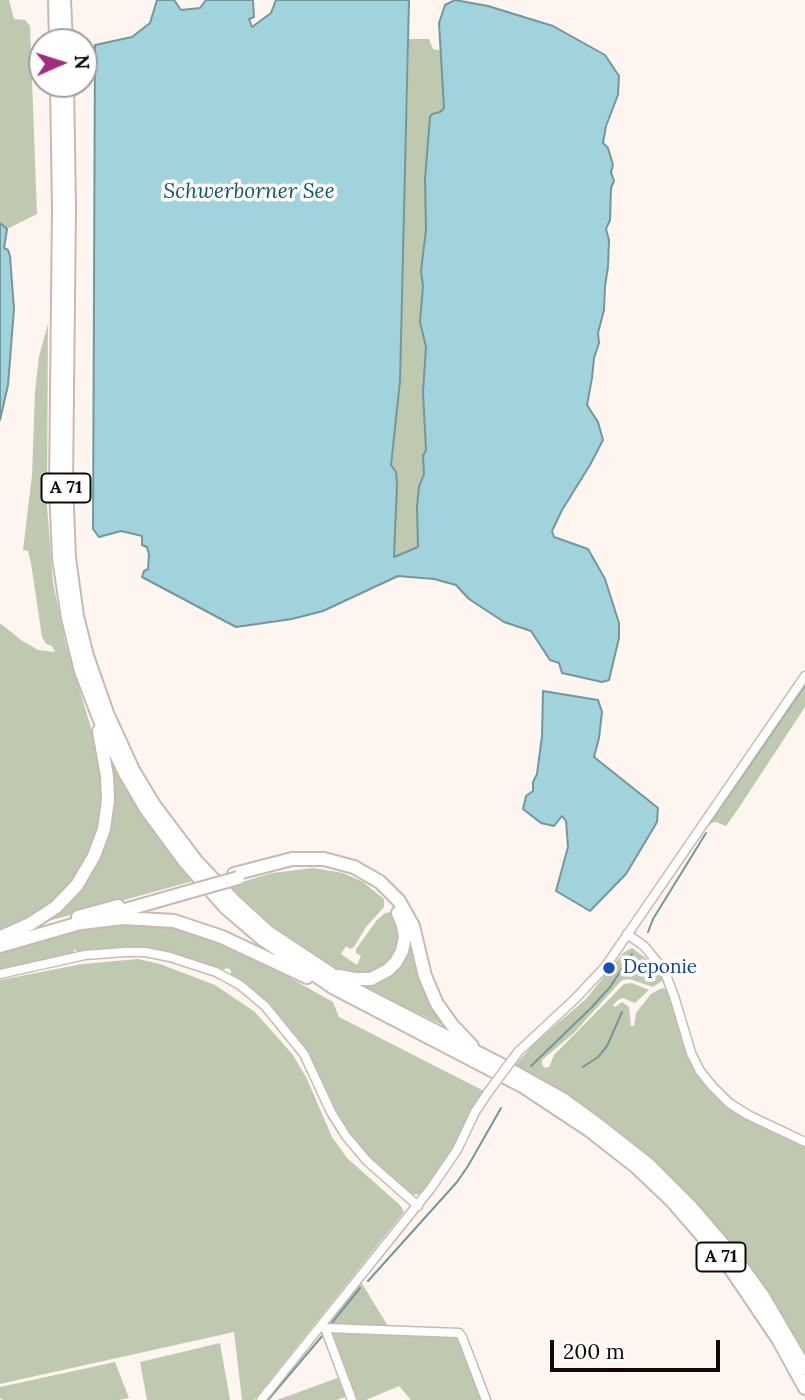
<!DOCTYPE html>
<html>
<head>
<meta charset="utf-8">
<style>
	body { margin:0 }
	#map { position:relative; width:805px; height:1400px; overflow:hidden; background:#fef5f0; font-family:Lora,serif }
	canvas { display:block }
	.north { position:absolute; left:28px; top:28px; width:70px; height:70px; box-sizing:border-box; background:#fff; border:2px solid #9f9d9c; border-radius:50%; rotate:87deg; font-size:19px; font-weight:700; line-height:28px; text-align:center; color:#0f0a08 }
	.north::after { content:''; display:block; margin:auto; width:24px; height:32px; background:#a52b7f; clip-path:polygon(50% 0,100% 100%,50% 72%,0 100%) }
	.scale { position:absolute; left:550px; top:1340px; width:170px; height:32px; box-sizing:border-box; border:4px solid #0f0a08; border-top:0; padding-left:9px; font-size:21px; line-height:24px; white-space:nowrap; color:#0f0a08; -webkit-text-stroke:5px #fff; paint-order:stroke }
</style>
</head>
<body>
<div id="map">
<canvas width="805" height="1400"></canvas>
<div class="north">N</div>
<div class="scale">200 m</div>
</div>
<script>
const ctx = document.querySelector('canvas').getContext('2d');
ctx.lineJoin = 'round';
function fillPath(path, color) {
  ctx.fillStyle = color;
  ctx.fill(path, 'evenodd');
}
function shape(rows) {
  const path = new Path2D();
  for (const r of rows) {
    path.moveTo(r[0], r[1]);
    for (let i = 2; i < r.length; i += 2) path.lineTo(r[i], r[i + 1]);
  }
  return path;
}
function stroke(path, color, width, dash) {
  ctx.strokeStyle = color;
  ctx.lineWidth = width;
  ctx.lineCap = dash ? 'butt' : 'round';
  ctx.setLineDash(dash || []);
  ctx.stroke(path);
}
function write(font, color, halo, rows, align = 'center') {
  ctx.font = font + ' Lora,serif';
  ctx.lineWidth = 7;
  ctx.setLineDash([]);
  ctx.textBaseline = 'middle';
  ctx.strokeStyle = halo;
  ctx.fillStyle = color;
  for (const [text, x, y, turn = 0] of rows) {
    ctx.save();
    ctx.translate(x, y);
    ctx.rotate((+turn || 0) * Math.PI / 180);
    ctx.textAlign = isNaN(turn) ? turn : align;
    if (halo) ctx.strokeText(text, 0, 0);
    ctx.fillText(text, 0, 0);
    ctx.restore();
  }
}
fillPath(shape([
	[0,0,9,0,14,19,25,20,30,26,37,214,7,229,0,222],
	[409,39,429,39,433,49,441,51,444,108,440,112,432,114,430,117,427,149,426,230,421,271,423,286,420,322,426,347,423,392,426,450,423,456,424,474,419,487,417,507,418,548,393,557,397,485,391,466,400,381],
	[48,324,47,506,53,582,65,641,101,761,104,791,98,836,75,880,39,914,0,933,0,623,21,640,38,650,55,652,52,646,46,644,42,637,31,563,28,551,23,550,32,475,35,391,39,356],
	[805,682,805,707,738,809,726,826,716,822,707,824],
	[107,752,140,811,166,848,193,881,34,925,100,850],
	[313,868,343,873,363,882,384,899,384,907,366,927,354,947,350,949,346,946,341,954,357,965,361,956,356,953,356,949,377,920,385,913,390,912,397,915,402,936,394,961,370,975,340,973,272,925,229,886,272,873],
	[161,922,237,948,333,1002,339,1017,484,1091,443,1169,422,1194,411,1195,361,1151,332,1108,306,1054,294,1035,272,1009,231,977,231,970,227,968,220,971,176,955,78,954,75,949,73,954,0,971,0,950,98,924],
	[410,933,426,996,445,1026,363,987,365,983,375,982],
	[632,948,654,964,662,975,662,981,653,987,629,979,622,980,574,1033,542,1060,542,1065,545,1068,549,1067,554,1055,624,984,632,983,649,990,635,1003,623,998,618,1000,613,1005,615,1007,622,1002,629,1007,631,1026,634,1026,636,1013,651,994,662,988,669,990,689,1059,706,1087,729,1108,805,1145,805,1356,737,1253,674,1181,645,1153,589,1109,515,1065,536,1042,586,999,623,953],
	[138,959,160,964,215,985,255,1012,293,1055,307,1079,332,1137,347,1158,401,1206,404,1212,254,1400,242,1400,234,1332,0,1384,0,980,82,964],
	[361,1282,388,1326,330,1325,331,1319],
	[335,1331,458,1337,482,1400,411,1400,399,1386,366,1400,356,1400,332,1336],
	[220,1343,230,1400,147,1400,140,1362],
	[115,1362,129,1398,118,1400,3,1400,0,1398,0,1387],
	[340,1377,348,1396,337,1400,277,1400]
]), '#bec9af');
const water = shape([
	[157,0,174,0,181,10,200,8,206,0,253,0,254,17,249,19,252,27,271,13,276,0,409,0,400,381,391,465,396,472,397,485,394,557,418,547,417,507,419,487,424,474,423,456,426,450,423,392,426,347,420,322,423,286,421,271,426,230,425,179,430,117,432,114,440,112,444,108,439,23,445,5,455,0,488,6,553,26,605,55,619,76,618,95,606,126,603,143,608,148,613,165,611,172,614,181,611,188,610,220,606,229,609,240,608,267,605,286,604,310,598,333,599,343,594,358,592,378,587,405,598,422,603,440,590,465,562,510,552,531,554,537,588,549,605,579,619,623,619,638,609,680,602,682,562,673,559,663,550,660,531,631,504,622,469,599,456,585,434,579,398,576,323,611,292,619,236,627,142,577,144,571,148,569,149,555,147,547,142,545,142,536,121,531,99,537,93,529,95,45,132,37,150,23,157,0],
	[0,223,7,229,4,248,8,250,10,256,14,309,8,385,0,420,0,223],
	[543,691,598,700,602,712,599,738,594,757,658,808,657,822,626,874,590,911,556,891,568,847,566,821,562,816,554,826,541,823,523,809,526,796,533,791,533,782,537,774,542,736,543,691]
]);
fillPath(water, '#a0d3dc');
stroke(water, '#74979c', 2);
stroke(shape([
	[709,824,805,685],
	[648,932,653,919,706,833],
	[531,1066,592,1007,610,987,632,954],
	[583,1067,598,1057,607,1046,622,1012],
	[368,1281,457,1182,468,1166,501,1108],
	[331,1324,360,1288],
	[268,1400,323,1335]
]), '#74979c', 2);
const minor = shape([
	[627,934,644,946,664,970,674,996,691,1053,700,1071,712,1086,729,1103,748,1115,805,1142],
	[0,974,85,955,125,952,145,952,170,957,216,972,240,985,265,1006,304,1054,331,1112,346,1136,367,1161,418,1206],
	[518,1052,576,998,605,967,805,676],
	[322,1325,325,1328,459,1333,462,1337,486,1400],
	[325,1328,352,1400],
	[261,1400,431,1188,457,1150,475,1112,489,1091]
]);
const highway = shape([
	[55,0,56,42],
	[64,0,66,42],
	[57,84,59,208,56,488,59,558,68,618,81,671,103,728,126,775,146,809,185,862,226,908,261,938,334,988,524,1087,589,1130,635,1166,672,1201,730,1268,778,1339,805,1388],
	[67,84,69,208,66,484,69,558,77,616,87,656,107,713,133,770,154,805,197,862,233,900,268,932,354,989,496,1062,564,1100,597,1124,649,1165,690,1206,739,1263,763,1296,805,1368],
	[234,874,292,859,324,859,354,867,380,882,399,901,413,926,425,976,437,1004,452,1025,472,1046],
	[111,914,188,892],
	[78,917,118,906],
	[81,923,123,918,174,921,222,937,307,977],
	[1,937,30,924,56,907,77,885,94,856,104,829,108,800,107,776,99,731],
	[0,946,87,921],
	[339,976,354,979,371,979,388,970,396,962,402,951,405,937,403,925,398,913]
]);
stroke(minor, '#c8b9b1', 11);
stroke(highway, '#c8b9b1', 16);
stroke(minor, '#fff', 8);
stroke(highway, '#fff', 12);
const minorBridge = shape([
	[489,1091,518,1052]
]);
const highwayBridge = shape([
	[188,892,238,878]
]);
stroke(minorBridge, '#c8b9b1', 11, []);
stroke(highwayBridge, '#c8b9b1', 16, []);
stroke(minorBridge, '#fff', 8);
stroke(highwayBridge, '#fff', 12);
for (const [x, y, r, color] of [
	[609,968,7,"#1a4fb4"]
]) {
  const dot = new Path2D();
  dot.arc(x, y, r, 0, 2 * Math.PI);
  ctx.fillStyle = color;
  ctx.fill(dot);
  stroke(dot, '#fff', 2.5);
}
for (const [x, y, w] of [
	[66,488,49],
	[721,1257,49]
]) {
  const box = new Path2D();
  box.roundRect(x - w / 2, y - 14.5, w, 29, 5);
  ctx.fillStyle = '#fff';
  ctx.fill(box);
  stroke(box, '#0f0a08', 2);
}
write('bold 18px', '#0f0a08', null, [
	["A 71",66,488],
	["A 71",721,1257]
]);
write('19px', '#164399', '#fff', [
	["Deponie",623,968]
], 'left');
write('italic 21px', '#145a63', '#fff', [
	["Schwerborner See",249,192]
]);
</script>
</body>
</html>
